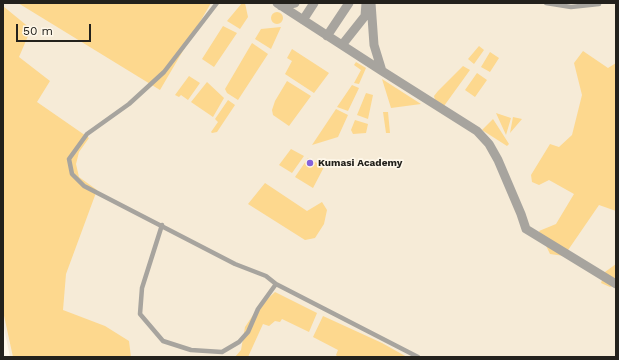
<!DOCTYPE html>
<html>
<head>
<meta charset="utf-8">
<style>
	body { margin:0 }
	#map { position:relative; width:619px; height:360px; overflow:hidden; background:#fef7e9; font-family:"Work Sans",sans-serif }
	canvas { display:block }
	.frame { position:absolute; inset:0; border:4px solid #23211c; pointer-events:none }
	.scale { position:absolute; left:16px; top:24px; width:75px; height:18px; box-sizing:border-box; border:2px solid #23211c; border-top:0; padding-left:5px; font-size:12px; line-height:14px; white-space:nowrap; color:#23211c; -webkit-text-stroke:3px #fef7e9; paint-order:stroke }
</style>
</head>
<body>
<div id="map">
<canvas width="619" height="360"></canvas>
<div class="frame"></div>
<div class="scale">50 m</div>
</div>
<script>
const ctx = document.querySelector('canvas').getContext('2d');
ctx.lineJoin = 'round';
function fillPath(path, color) {
  ctx.fillStyle = color;
  ctx.fill(path, 'evenodd');
}
function shape(rows) {
  const path = new Path2D();
  for (const r of rows) {
    if (r.length === 3) {
      path.moveTo(r[0] + r[2], r[1]);
      path.arc(r[0], r[1], r[2], 0, 2 * Math.PI);
      continue;
    }
    path.moveTo(r[0], r[1]);
    for (let i = 2; i < r.length; i += 2) path.lineTo(r[i], r[i + 1]);
  }
  return path;
}
function stroke(path, color, width, dash) {
  ctx.strokeStyle = color;
  ctx.lineWidth = width;
  ctx.lineCap = dash ? 'butt' : 'round';
  ctx.setLineDash(dash || []);
  ctx.stroke(path);
}
function write(font, color, halo, rows, align = 'center') {
  ctx.font = font + ' "Work Sans",sans-serif';
  ctx.lineWidth = 3.5;
  ctx.setLineDash([]);
  ctx.textBaseline = 'middle';
  ctx.strokeStyle = halo;
  ctx.fillStyle = color;
  for (const [text, x, y, turn = 0] of rows) {
    ctx.save();
    ctx.translate(x, y);
    ctx.rotate((+turn || 0) * Math.PI / 180);
    ctx.textAlign = isNaN(turn) ? turn : align;
    if (halo) ctx.strokeText(text, 0, 0);
    ctx.fillText(text, 0, 0);
    ctx.restore();
  }
}
fillPath(shape([
	[3,3,616,3,616,357,10,357,3,323]
]), '#f6ebd7');
fillPath(shape([
	[18,3,211,3,160,90],
	[242,3,245,3,248,17,240,29,227,21],
	[3,6,31,29,19,57,50,81,37,102,89,138,79,152,76,164,79,177,97,190,66,274,63,310,105,326,129,341,131,357,13,357,3,311],
	[277,18,6],
	[223,26,237,33,214,67,202,59],
	[281,27,271,49,255,39,261,29],
	[252,43,268,54,238,100,227,93,225,89],
	[479,46,484,50,474,64,468,59],
	[292,49,329,73,314,93,285,74,292,61,287,58],
	[583,51,608,68,616,63,616,211,599,205,564,256,550,254,539,231,556,224,574,194,549,180,539,185,532,182,531,175,550,144,559,147,572,135,582,95,574,63],
	[490,52,499,58,490,72,481,67],
	[356,62,366,68,359,84,354,83,361,70,354,65],
	[463,66,470,70,444,106,435,100,434,96,438,91],
	[477,73,487,80,475,97,465,90],
	[189,76,200,83,188,100,181,95,179,97,175,95],
	[382,79,421,104,391,108],
	[287,81,311,96,289,126,273,115,272,110,275,101],
	[207,82,224,98,213,117,191,102],
	[352,85,359,88,348,111,337,107],
	[366,93,373,95,368,119,357,115],
	[228,100,235,105,217,132,212,133,211,132,218,122,215,119],
	[336,109,348,115,338,137,312,145],
	[388,112,390,133,386,133,383,112],
	[496,113,511,118,506,135],
	[513,117,522,119,510,133],
	[493,119,509,144,507,146,482,130],
	[355,120,368,124,366,133,353,134,351,130],
	[291,149,304,156,292,173,279,165],
	[308,158,324,167,313,188,295,177],
	[265,183,307,211,322,202,327,210,324,224,315,238,305,240,248,204],
	[616,264,616,285,610,287,601,283,605,272],
	[275,292,317,313,309,332,282,319,280,322,275,321,269,326,263,324,248,357,235,357,241,350,245,327,257,309],
	[323,316,382,343,407,357,338,357,336,355,338,350,313,337]
]), '#fdd88e');
stroke(shape([
	[217,3,164,72,129,104,87,134,69,159,72,174,84,186,235,264,266,276,276,284,418,357],
	[546,3,571,7,599,4],
	[162,225,142,288,140,314,163,341,191,350,222,352,239,342,248,332,258,309,276,284]
]), '#a7a49e', 4.5);
stroke(shape([
	[277,3,382,71,477,131,489,144,498,160,521,214,526,229,616,284],
	[371,3,374,45,382,71],
	[282,4,281,6,295,3],
	[303,20,314,3],
	[327,36,349,3],
	[342,45,365,16,366,3]
]), '#a7a49e', 9);
for (const [x, y, r, color] of [
	[310,163,4,"#8561db"]
]) {
  const dot = new Path2D();
  dot.arc(x, y, r, 0, 2 * Math.PI);
  ctx.fillStyle = color;
  ctx.fill(dot);
  stroke(dot, '#fef7e9', 1.5);
}
write('bold 10px', '#23211c', '#fef7e9', [
	["Kumasi Academy",318,163]
], 'left');
</script>
</body>
</html>
